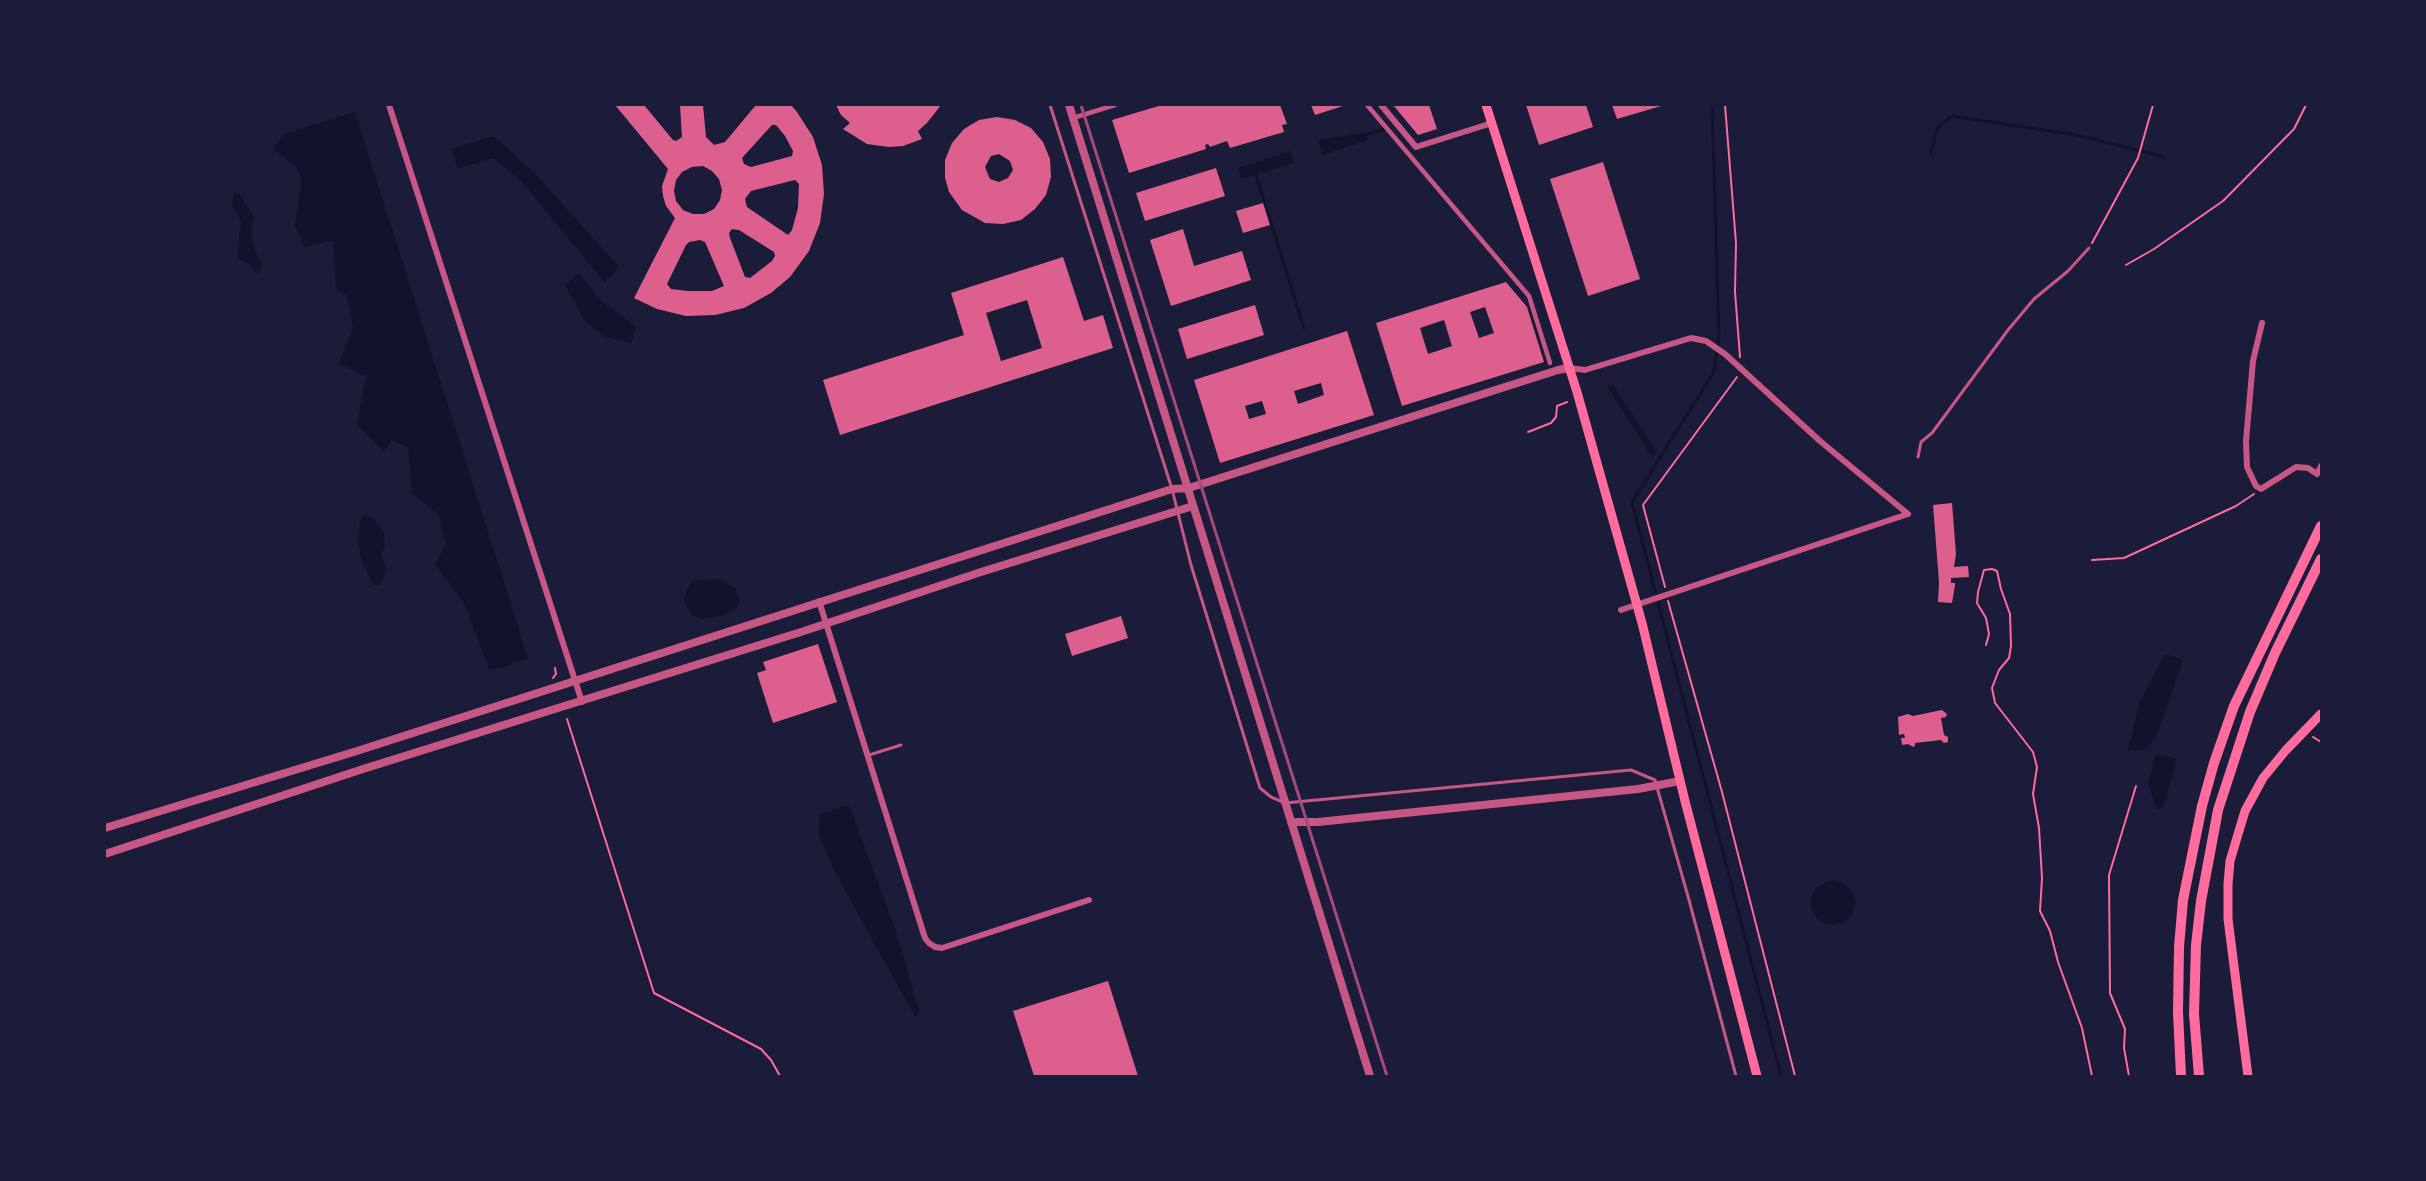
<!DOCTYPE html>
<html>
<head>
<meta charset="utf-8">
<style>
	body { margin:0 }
	#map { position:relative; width:2426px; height:1181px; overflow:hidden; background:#1b1b3a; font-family:"Alegreya Sans",sans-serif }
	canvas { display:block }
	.frame { position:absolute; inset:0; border:106px solid #1b1b3a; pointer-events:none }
</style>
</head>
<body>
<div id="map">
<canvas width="2426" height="1181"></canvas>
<div class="frame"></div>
</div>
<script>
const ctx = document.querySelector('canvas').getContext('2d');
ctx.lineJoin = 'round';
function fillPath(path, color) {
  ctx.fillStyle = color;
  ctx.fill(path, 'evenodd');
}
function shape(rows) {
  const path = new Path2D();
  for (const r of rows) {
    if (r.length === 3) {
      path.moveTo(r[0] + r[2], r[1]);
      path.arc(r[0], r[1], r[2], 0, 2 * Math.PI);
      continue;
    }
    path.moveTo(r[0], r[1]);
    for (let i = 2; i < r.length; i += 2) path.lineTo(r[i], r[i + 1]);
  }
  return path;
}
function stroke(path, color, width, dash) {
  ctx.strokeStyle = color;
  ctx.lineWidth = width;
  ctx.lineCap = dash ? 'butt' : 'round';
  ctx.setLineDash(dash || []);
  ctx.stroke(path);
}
fillPath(shape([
	[355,112,528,658,498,669,489,669,464,603,435,564,446,544,439,515,412,493,408,447,391,440,384,452,357,425,366,376,339,364,353,328,347,296,336,288,333,240,304,247,295,225,301,184,299,170,273,148,285,134],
	[1365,133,1368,140,1323,155,1318,140],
	[494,136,537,176,619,267,605,283,522,182,494,158,458,168,451,149],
	[1290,151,1294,163,1241,179,1238,168],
	[239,193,254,218,251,228,253,246,262,264,258,275,248,264,237,258,241,222,232,204,234,194],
	[579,273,601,301,636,327,631,343,604,336,585,321,565,285],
	[1613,385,1657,452,1653,458,1608,388],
	[365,515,374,519,384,534,385,547,381,555,386,566,384,579,378,585,373,585,361,558,358,541,360,520],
	[720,579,735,588,740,598,738,607,722,616,701,619,692,615,683,600,691,582],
	[2165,654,2183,660,2157,735,2147,749,2128,751,2139,704],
	[2156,754,2176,759,2167,796,2162,808,2157,810,2148,783],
	[849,805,896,931,920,1014,915,1017,833,868,819,836,820,814],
	[1833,903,22]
]), '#12122b');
stroke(shape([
	[1712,105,1719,336,1714,372,1632,502,1781,1076],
	[1936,133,1938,127,1952,116,2076,135,2165,157],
	[1364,135,1386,129],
	[1931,154,1935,136],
	[1255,172,1304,328]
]), '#12122b', 3);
fillPath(shape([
	[615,105,644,105,673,140,676,141,682,137,680,105,703,105,706,137,714,145,725,142,756,105,791,105,797,112,813,137,822,165,824,194,820,223,809,251,790,277,771,293,744,308,715,315,686,316,657,309,634,298,675,218,666,206,663,196,662,186,668,169],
	[772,125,776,125,785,136,793,151,792,156,751,167,744,164,742,158],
	[703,166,712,171,719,179,722,190,720,200,714,209,704,214,693,214,683,210,676,201,674,191,676,180,682,172,692,167],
	[795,180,799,184,798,208,792,230,788,235,747,207,745,199,751,191],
	[732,229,739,230,774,252,775,256,772,261,750,278,745,277,730,238,729,233],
	[700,240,705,242,724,286,712,291,688,291,671,289,667,284,686,245,689,242],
	[836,105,941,105,927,123,918,131,922,139,903,146,889,147,867,144,843,129,850,123,841,115],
	[1162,105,1280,105,1287,124,1282,125,1284,132,1230,148,1227,141,1210,147,1208,144,1205,145,1206,149,1129,173,1112,120],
	[1311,105,1346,105,1315,115],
	[1393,105,1429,105,1437,129,1418,135],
	[1526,105,1586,105,1593,127,1539,145],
	[1612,105,1661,105,1661,106,1617,119],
	[997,117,1015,120,1031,128,1043,142,1050,159,1051,177,1046,195,1035,209,1021,220,1003,224,985,223,962,210,949,192,945,178,945,160,952,143,964,129,979,120],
	[999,154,1010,161,1013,170,1008,178,999,182,990,179,985,167,991,156],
	[1603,162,1640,279,1588,296,1550,179],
	[1216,168,1225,196,1145,221,1136,193],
	[1263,203,1270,225,1243,233,1236,211],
	[1183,229,1194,266,1242,251,1251,280,1171,306,1150,240],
	[1063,257,1084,321,1103,315,1113,348,840,435,823,380,964,335,951,293],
	[1027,300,1042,348,1001,361,986,313],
	[1506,282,1527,307,1544,362,1402,406,1376,323],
	[1485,307,1494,333,1479,338,1470,312],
	[1444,320,1452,346,1428,354,1420,328],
	[1255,305,1264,335,1187,359,1178,329],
	[1347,331,1374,415,1220,463,1194,380],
	[1321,383,1324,395,1298,404,1294,391],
	[1262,401,1266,414,1249,419,1245,406],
	[1952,503,1956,554,1954,567,1968,566,1969,577,1951,578,1951,583,1955,583,1955,585,1952,603,1938,602,1939,582,1933,505],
	[1121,616,1128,638,1072,656,1065,634],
	[818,644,837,702,773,723,757,673,766,670,763,662],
	[1942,710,1947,714,1946,717,1941,718,1944,735,1948,737,1948,742,1944,743,1941,740,1915,743,1915,746,1913,747,1908,744,1902,745,1901,738,1905,738,1904,734,1899,735,1898,717,1908,714,1913,716],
	[1108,981,1138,1076,1034,1076,1013,1011]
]), '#dd5f8e');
stroke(shape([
	[1725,105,1736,243,1735,292,1740,357],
	[2092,243,2138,158,2153,105],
	[2126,265,2154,249,2223,201,2294,129,2306,105],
	[1528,432,1551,423,1556,417,1557,406,1567,402],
	[2092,560,2124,558,2236,506,2254,494],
	[1665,587,1643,505,1737,377],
	[1668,601,1722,792,1795,1076],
	[1986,645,1989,634,1986,618,1977,603,1978,592,1984,570,1992,569,1997,571,2001,589,2010,614,2011,646,2009,658,1999,670,1992,688,1995,703,2033,752,2037,767,2033,794,2039,828,2042,878,2040,911,2050,931,2058,962,2082,1028,2092,1076],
	[553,678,556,674,555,668],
	[567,719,654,993,761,1049,771,1060,780,1076],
	[2313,737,2321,742],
	[2129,1076,2124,1048,2125,1029,2110,993,2109,875,2136,786]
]), '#ff6b9d', 2);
stroke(shape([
	[1050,105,1172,489,1191,565,1260,788,1271,797,1285,803,1631,770,1655,780,1689,900,1736,1076],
	[1918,457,1921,442,1932,433,2008,330,2034,299,2068,271,2089,248],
	[869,755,901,745]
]), '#c65784', 3);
stroke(shape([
	[1367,105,1529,296,1550,363],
	[1073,118,1115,105]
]), '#c65784', 4.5);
stroke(shape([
	[389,105,582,702],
	[1381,105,1416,147,1492,123],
	[2262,323,2253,361,2246,441,2247,467,2256,486,2261,489,2296,467,2308,468,2317,474,2321,466],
	[1569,368,1585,370,1691,338,1706,341,1725,354,1820,441,1908,514],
	[819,601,913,900,925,938,929,943,935,947,942,948,1089,900],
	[1621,610,1908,514]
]), '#c65784', 6);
stroke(shape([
	[1069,105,1370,1076],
	[1291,822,1318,822,1638,789,1680,781],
	[105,828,357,751,1172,489,1189,488,1558,370,1569,368],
	[105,854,363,769,801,632,981,572,1193,506]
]), '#c65784', 8);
stroke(shape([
	[1486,105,1577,392,1642,623,1685,801,1757,1076],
	[2248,1076,2228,919,2228,884,2230,861,2245,811,2263,778,2286,750,2321,714]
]), '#ff6b9d', 9);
stroke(shape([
	[2181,1076,2178,1012,2179,947,2183,900,2202,806,2214,763,2234,706,2321,526],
	[2199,1076,2194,1014,2196,945,2201,901,2218,810,2250,712,2275,653,2321,559]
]), '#ff6b9d', 10);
stroke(shape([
	[1081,105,1387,1076]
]), '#a44b75', 3);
</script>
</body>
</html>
